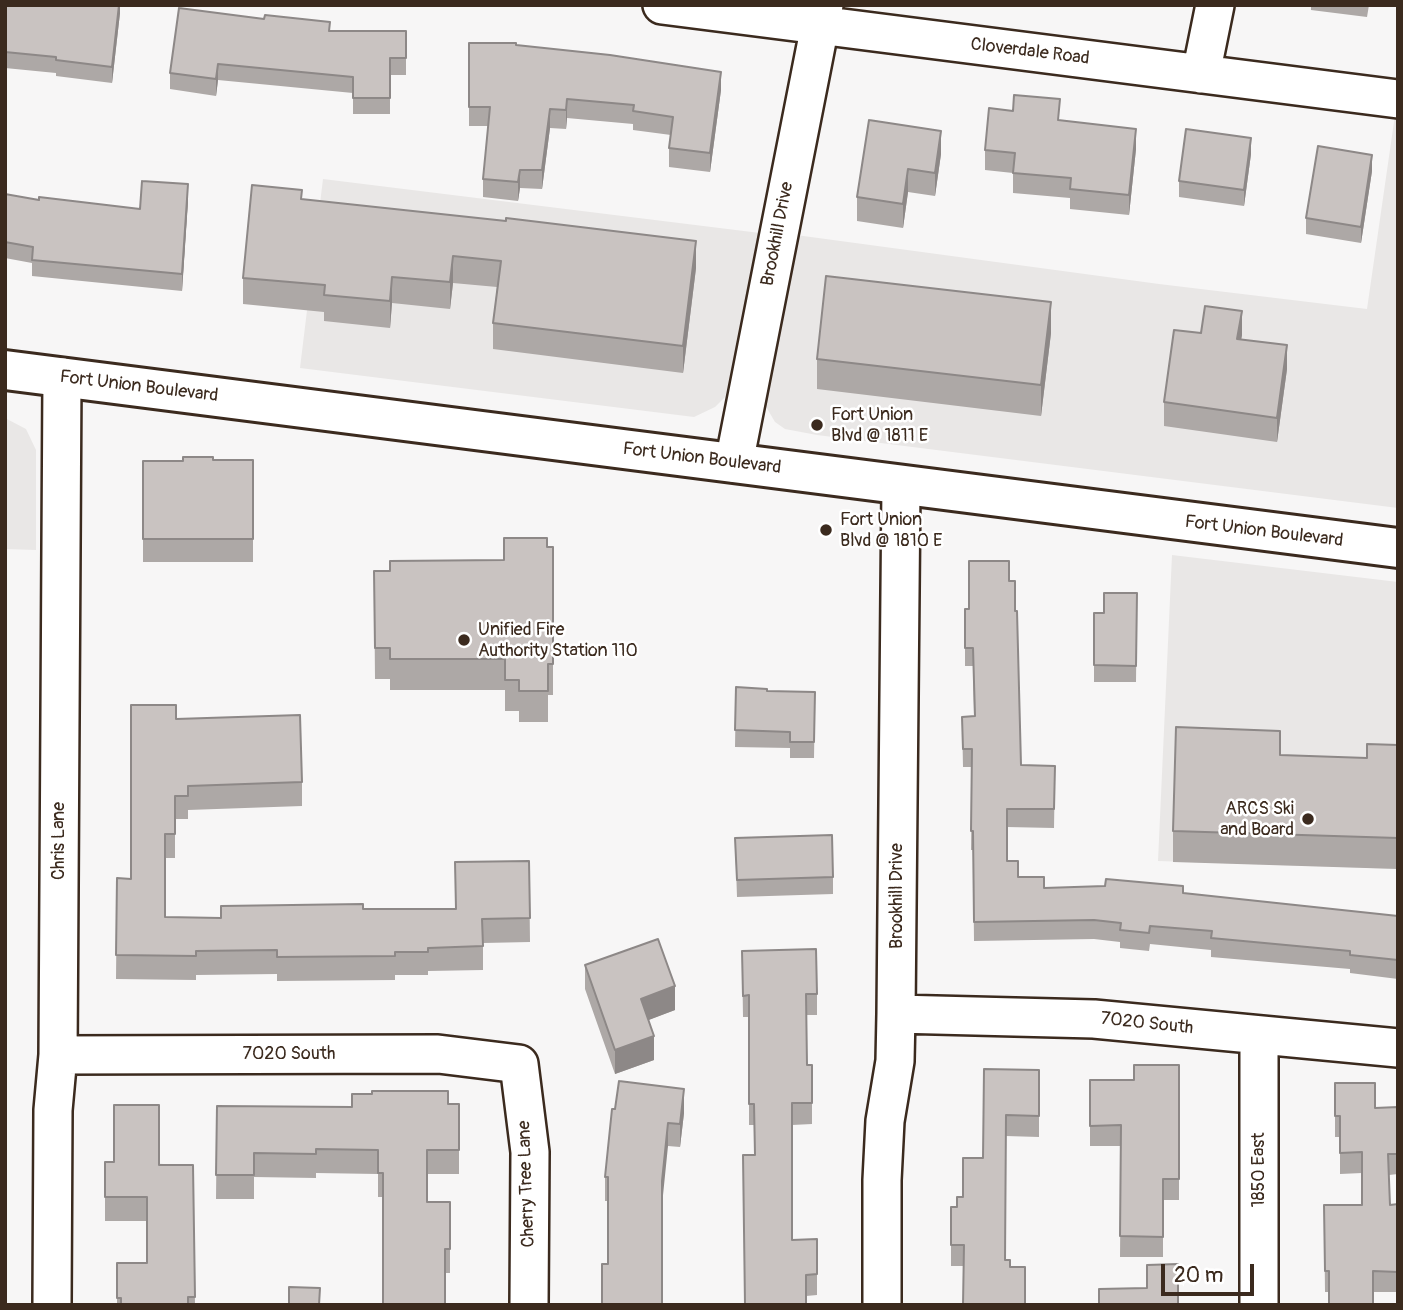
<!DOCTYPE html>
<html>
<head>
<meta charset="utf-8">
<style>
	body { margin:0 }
	#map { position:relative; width:1403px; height:1310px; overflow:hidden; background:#f7f6f6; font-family:Pangolin,sans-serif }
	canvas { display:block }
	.frame { position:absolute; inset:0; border:7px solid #3b2a1e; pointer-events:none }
	.scale { position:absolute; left:1161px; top:1264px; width:93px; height:32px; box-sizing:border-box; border:4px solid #3b2a1e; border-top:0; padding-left:9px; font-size:21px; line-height:24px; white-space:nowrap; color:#3b2a1e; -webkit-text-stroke:5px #fff; paint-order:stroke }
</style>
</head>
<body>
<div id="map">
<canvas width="1403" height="1310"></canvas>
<div class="frame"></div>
<div class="scale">20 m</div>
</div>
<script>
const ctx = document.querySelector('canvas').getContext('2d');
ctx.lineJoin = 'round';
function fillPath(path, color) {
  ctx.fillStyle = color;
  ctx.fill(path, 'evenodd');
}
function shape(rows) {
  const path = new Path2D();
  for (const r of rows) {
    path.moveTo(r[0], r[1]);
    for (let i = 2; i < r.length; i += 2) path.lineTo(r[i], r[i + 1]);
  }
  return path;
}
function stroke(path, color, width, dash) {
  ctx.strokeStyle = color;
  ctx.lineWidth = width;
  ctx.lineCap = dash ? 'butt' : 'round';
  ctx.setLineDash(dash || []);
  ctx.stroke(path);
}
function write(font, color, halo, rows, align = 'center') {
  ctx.font = font + ' Pangolin,sans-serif';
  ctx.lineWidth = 5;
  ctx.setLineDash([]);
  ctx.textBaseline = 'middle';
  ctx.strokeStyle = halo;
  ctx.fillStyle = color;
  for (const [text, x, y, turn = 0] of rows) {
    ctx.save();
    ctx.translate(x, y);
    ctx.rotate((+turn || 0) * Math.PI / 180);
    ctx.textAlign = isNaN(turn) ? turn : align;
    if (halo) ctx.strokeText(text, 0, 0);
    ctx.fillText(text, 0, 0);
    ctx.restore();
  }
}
fillPath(shape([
	[1395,115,1398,115,1398,508,817,435,785,429,775,422,765,405,764,392,796,235,1159,284,1367,309],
	[323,179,760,233,734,364,725,397,715,407,694,417,300,368],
	[5,418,26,429,36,450,36,550,5,549],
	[1172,555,1398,582,1398,869,1158,861]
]), '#e9e7e6');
const street = shape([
	[662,5,1398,99],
	[1201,74,1215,5],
	[734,463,824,5],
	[896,1014,1094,1019,1398,1048],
	[1259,1035,1259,1305],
	[58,1055,438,1054,519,1064,530,1152,529,1305],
	[52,1305,53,1110,58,1055,62,377],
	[882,1305,882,1180,885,1121,895,1061,896,1014,901,486]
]);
const primary = shape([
	[5,370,1398,548]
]);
stroke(street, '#3b2a1e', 42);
stroke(primary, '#3b2a1e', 44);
stroke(street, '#fff', 37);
stroke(primary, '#fff', 38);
fillPath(shape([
	[5,5,120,5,120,13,112,83,56,76,56,73,5,68],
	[1311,5,1369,5,1367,17,1311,10],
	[330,31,406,31,406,75,390,75,390,114,353,114,353,93,218,80,216,96,170,89,170,73],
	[469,43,721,90,710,172,669,167,669,148,671,135,633,130,633,124,567,118,566,129,550,128,542,189,520,188,518,201,483,197,483,179,488,126,469,126],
	[869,120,941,154,935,196,908,192,903,228,857,221,857,197],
	[1060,121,1136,149,1129,215,1070,209,1070,198,1013,193,1013,173,985,170,985,150],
	[1251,154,1244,206,1179,197,1179,181],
	[1372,171,1361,243,1306,234,1306,218],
	[5,194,39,200,140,209,188,201,182,291,32,276,32,263,5,258],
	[302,199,696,268,683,373,493,349,493,323,497,287,453,283,450,309,392,303,390,328,324,321,324,312,243,304,243,278],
	[1051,333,1041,416,817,389,817,359],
	[1201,333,1242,335,1241,339,1287,369,1277,442,1164,426,1164,402],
	[253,460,253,562,143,562,143,461],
	[547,547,553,547,553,695,548,695,548,722,519,722,519,711,505,711,505,690,390,690,390,679,375,679,374,571,390,571,504,560],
	[1009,581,1015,611,1021,765,1055,766,1054,828,1007,827,1007,861,1018,877,1044,888,1183,893,1398,916,1398,979,1350,973,1350,969,1211,957,1211,950,1150,944,1149,951,1120,948,1120,942,1094,939,974,941,973,850,971,850,972,767,963,767,962,717,974,716,973,666,965,666,965,609,969,609],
	[1137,593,1136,682,1094,682,1094,613,1104,613],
	[736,687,767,691,815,692,814,758,790,758,790,748,735,747],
	[176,719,302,782,302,806,188,810,188,819,175,819,175,858,165,858,165,917,221,918,363,909,455,909,529,861,530,942,483,943,483,970,428,971,428,975,395,975,395,980,277,981,277,974,196,975,196,980,116,979,117,878,131,879],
	[1398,745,1398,869,1173,862,1173,831,1280,755,1367,758],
	[735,838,833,877,833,894,737,897],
	[742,951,817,994,817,1015,806,1015,807,1065,812,1065,812,1124,792,1125,792,1240,817,1239,817,1295,806,1296,755,1155,754,1125,749,1125,749,1017,743,1017],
	[585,965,675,1010,648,1020,654,1060,615,1074,585,989],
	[1179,1065,1179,1200,1163,1200,1163,1257,1120,1257,1121,1146,1090,1146,1090,1080,1134,1080],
	[984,1069,1039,1070,1039,1137,1006,1136,964,1266,951,1266,951,1207,957,1207,983,1158],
	[1335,1083,1375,1108,1398,1107,1398,1174,1389,1175,1390,1205,1398,1204,1398,1292,1325,1292,1324,1205,1362,1205,1362,1173,1340,1174,1340,1137,1335,1137],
	[459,1104,459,1174,427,1174,427,1202,450,1202,450,1273,445,1273,383,1197,378,1197,378,1174,316,1173,316,1178,254,1177,254,1199,216,1199,217,1106,352,1107],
	[615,1109,684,1113,680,1147,668,1146,608,1264,608,1201,605,1201,605,1177],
	[105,1162,193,1165,195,1305,117,1305,117,1263,147,1263,147,1221,105,1221]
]), '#ada8a6');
fillPath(shape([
	[119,5,120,5,120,13,112,83,112,67],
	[218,64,218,80,216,96,216,79],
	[721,72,721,90,710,172,710,153],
	[567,99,567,118,566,129,566,110],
	[550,109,550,128,542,189,542,170],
	[1136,129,1136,149,1129,215,1129,195],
	[941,131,941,154,935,196,935,173],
	[1251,138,1251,154,1244,206,1244,190],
	[1372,155,1372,171,1361,243,1361,227],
	[908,169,908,192,903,228,903,204],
	[520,170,520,188,518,201,518,182],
	[188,184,188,201,182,291,182,274],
	[696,241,696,268,683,373,683,346],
	[453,256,453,283,450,309,450,282],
	[392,277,392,303,390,328,390,301],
	[1051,302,1051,333,1041,416,1041,385],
	[1242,311,1242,335,1237,363,1237,339],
	[1287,345,1287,369,1277,442,1277,418],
	[675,986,675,1010,641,1023,641,999],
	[654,1036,654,1060,615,1074,615,1050],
	[684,1089,684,1113,680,1147,680,1124],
	[668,1123,668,1146,662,1205,662,1181]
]), '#8d8887');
const building = shape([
	[5,5,119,5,112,67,56,60,56,57,5,52,5,5],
	[179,8,264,19,265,15,330,22,329,31,406,31,406,58,390,58,390,98,353,98,353,77,218,64,216,79,170,73,179,8],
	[469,43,516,43,516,45,610,55,721,72,710,153,669,148,673,117,633,111,634,105,567,99,566,110,550,109,542,170,520,170,518,182,483,179,490,107,469,107,469,43],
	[1014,95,1060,99,1058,120,1136,129,1129,195,1070,189,1071,178,1013,173,1015,153,985,150,989,108,1013,111,1014,95],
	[869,120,941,131,935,173,908,169,903,204,857,197,869,120],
	[1186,129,1251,138,1244,190,1179,181,1186,129],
	[1318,146,1372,155,1361,227,1306,218,1318,146],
	[142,181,188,184,182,274,32,260,33,247,5,242,5,194,39,200,39,197,140,209,142,181],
	[252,185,302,190,301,199,506,221,506,218,696,241,683,346,493,323,501,261,453,256,450,282,392,277,390,301,324,295,325,285,243,278,252,185],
	[826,276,1051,302,1041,385,817,359,826,276],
	[1205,306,1242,311,1237,339,1287,345,1277,418,1164,402,1174,330,1201,333,1205,306],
	[183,457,213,457,213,460,253,460,253,539,143,539,143,461,183,461,183,457],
	[504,538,547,538,547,547,553,547,553,664,548,664,548,691,519,691,519,680,505,680,505,659,390,659,390,648,375,648,374,571,390,571,390,561,504,560,504,538],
	[969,561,1009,561,1009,581,1015,581,1015,611,1017,611,1021,765,1055,766,1054,809,1007,809,1007,861,1018,861,1018,877,1044,877,1044,888,1105,886,1106,879,1183,886,1183,893,1398,916,1398,960,1350,955,1350,951,1211,938,1212,931,1150,926,1149,933,1120,930,1121,923,1094,920,974,922,973,831,971,831,972,749,963,749,962,717,975,716,973,648,965,648,965,609,969,609,969,561],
	[1104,593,1137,593,1136,666,1094,665,1094,613,1104,613,1104,593],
	[736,687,767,689,767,691,815,692,814,742,790,742,790,732,735,730,736,687],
	[131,705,176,705,176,719,300,715,302,782,188,786,188,796,175,796,175,834,165,834,165,917,221,918,221,906,363,904,363,909,456,909,455,862,529,861,530,918,482,919,483,946,428,948,428,952,395,952,395,956,277,957,277,950,196,951,196,956,116,955,117,878,131,879,131,705],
	[1176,727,1280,731,1280,755,1367,758,1367,744,1398,745,1398,838,1173,831,1176,727],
	[832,835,833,877,737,880,735,838,832,835],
	[658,939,675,986,641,999,654,1036,615,1050,585,965,658,939],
	[816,949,817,994,806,994,807,1065,812,1065,812,1103,792,1103,792,1240,817,1239,817,1274,806,1275,806,1305,745,1305,743,1155,755,1155,754,1104,749,1104,749,995,743,996,742,951,816,949],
	[1134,1065,1179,1065,1179,1179,1163,1179,1163,1237,1120,1236,1121,1125,1090,1126,1090,1080,1134,1080,1134,1065],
	[984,1069,1039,1070,1039,1116,1006,1115,1005,1260,1010,1260,1010,1267,1025,1267,1025,1305,963,1305,964,1245,951,1245,951,1207,957,1207,957,1197,963,1197,963,1158,983,1158,984,1069],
	[619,1081,684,1089,680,1124,668,1123,662,1181,662,1305,602,1305,602,1264,608,1264,608,1177,605,1177,612,1109,615,1109,619,1081],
	[1335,1083,1375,1083,1375,1108,1398,1107,1398,1154,1388,1154,1390,1205,1398,1204,1398,1272,1373,1271,1373,1305,1329,1305,1329,1271,1325,1271,1324,1205,1362,1205,1362,1152,1340,1153,1340,1116,1335,1116,1335,1083],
	[372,1091,448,1091,448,1104,459,1104,459,1150,427,1150,427,1202,450,1202,450,1249,445,1249,445,1305,383,1305,383,1173,378,1173,378,1150,316,1149,316,1154,254,1153,254,1175,216,1175,217,1106,352,1107,352,1094,372,1094,372,1091],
	[114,1105,159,1105,159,1165,193,1165,195,1297,188,1297,188,1305,121,1305,121,1298,117,1298,117,1263,147,1263,147,1197,105,1197,105,1162,114,1162,114,1105],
	[1178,1264,1178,1305,1099,1305,1099,1289,1147,1288,1147,1265,1178,1264],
	[289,1287,320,1288,319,1305,289,1305,289,1287]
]);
fillPath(building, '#c9c3c1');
stroke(building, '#8d8887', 2);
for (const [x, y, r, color] of [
	[817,425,7,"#3b2a1e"],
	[826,530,7,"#3b2a1e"],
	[464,640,7,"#3b2a1e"],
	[1308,819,7,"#3b2a1e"]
]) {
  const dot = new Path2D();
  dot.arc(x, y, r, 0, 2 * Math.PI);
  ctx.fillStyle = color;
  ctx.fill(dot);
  stroke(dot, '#fff', 2.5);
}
write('18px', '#3b2a1e', '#fff', [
	["Cloverdale Road",1030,52,7],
	["Brookhill Drive",778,234,-79],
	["Fort Union Boulevard",139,387,7],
	["Fort Union Boulevard",702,459,7],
	["Fort Union Boulevard",1264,532,7],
	["Chris Lane",59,841,-90],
	["Brookhill Drive",897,896,-90],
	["7020 South",1147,1024,6],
	["7020 South",289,1054],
	["1850 East",1259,1170,-90],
	["Cherry Tree Lane",527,1184,-92]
]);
write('18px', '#3b2a1e', '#fff', [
	["Fort Union",831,415],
	["Blvd @ 1811 E",831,436],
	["Fort Union",840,520],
	["Blvd @ 1810 E",840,541],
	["Unified Fire",478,630],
	["Authority Station 110",478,651],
	["ARCS Ski",1294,809,"right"],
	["and Board",1294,830,"right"]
], 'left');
</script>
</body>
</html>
